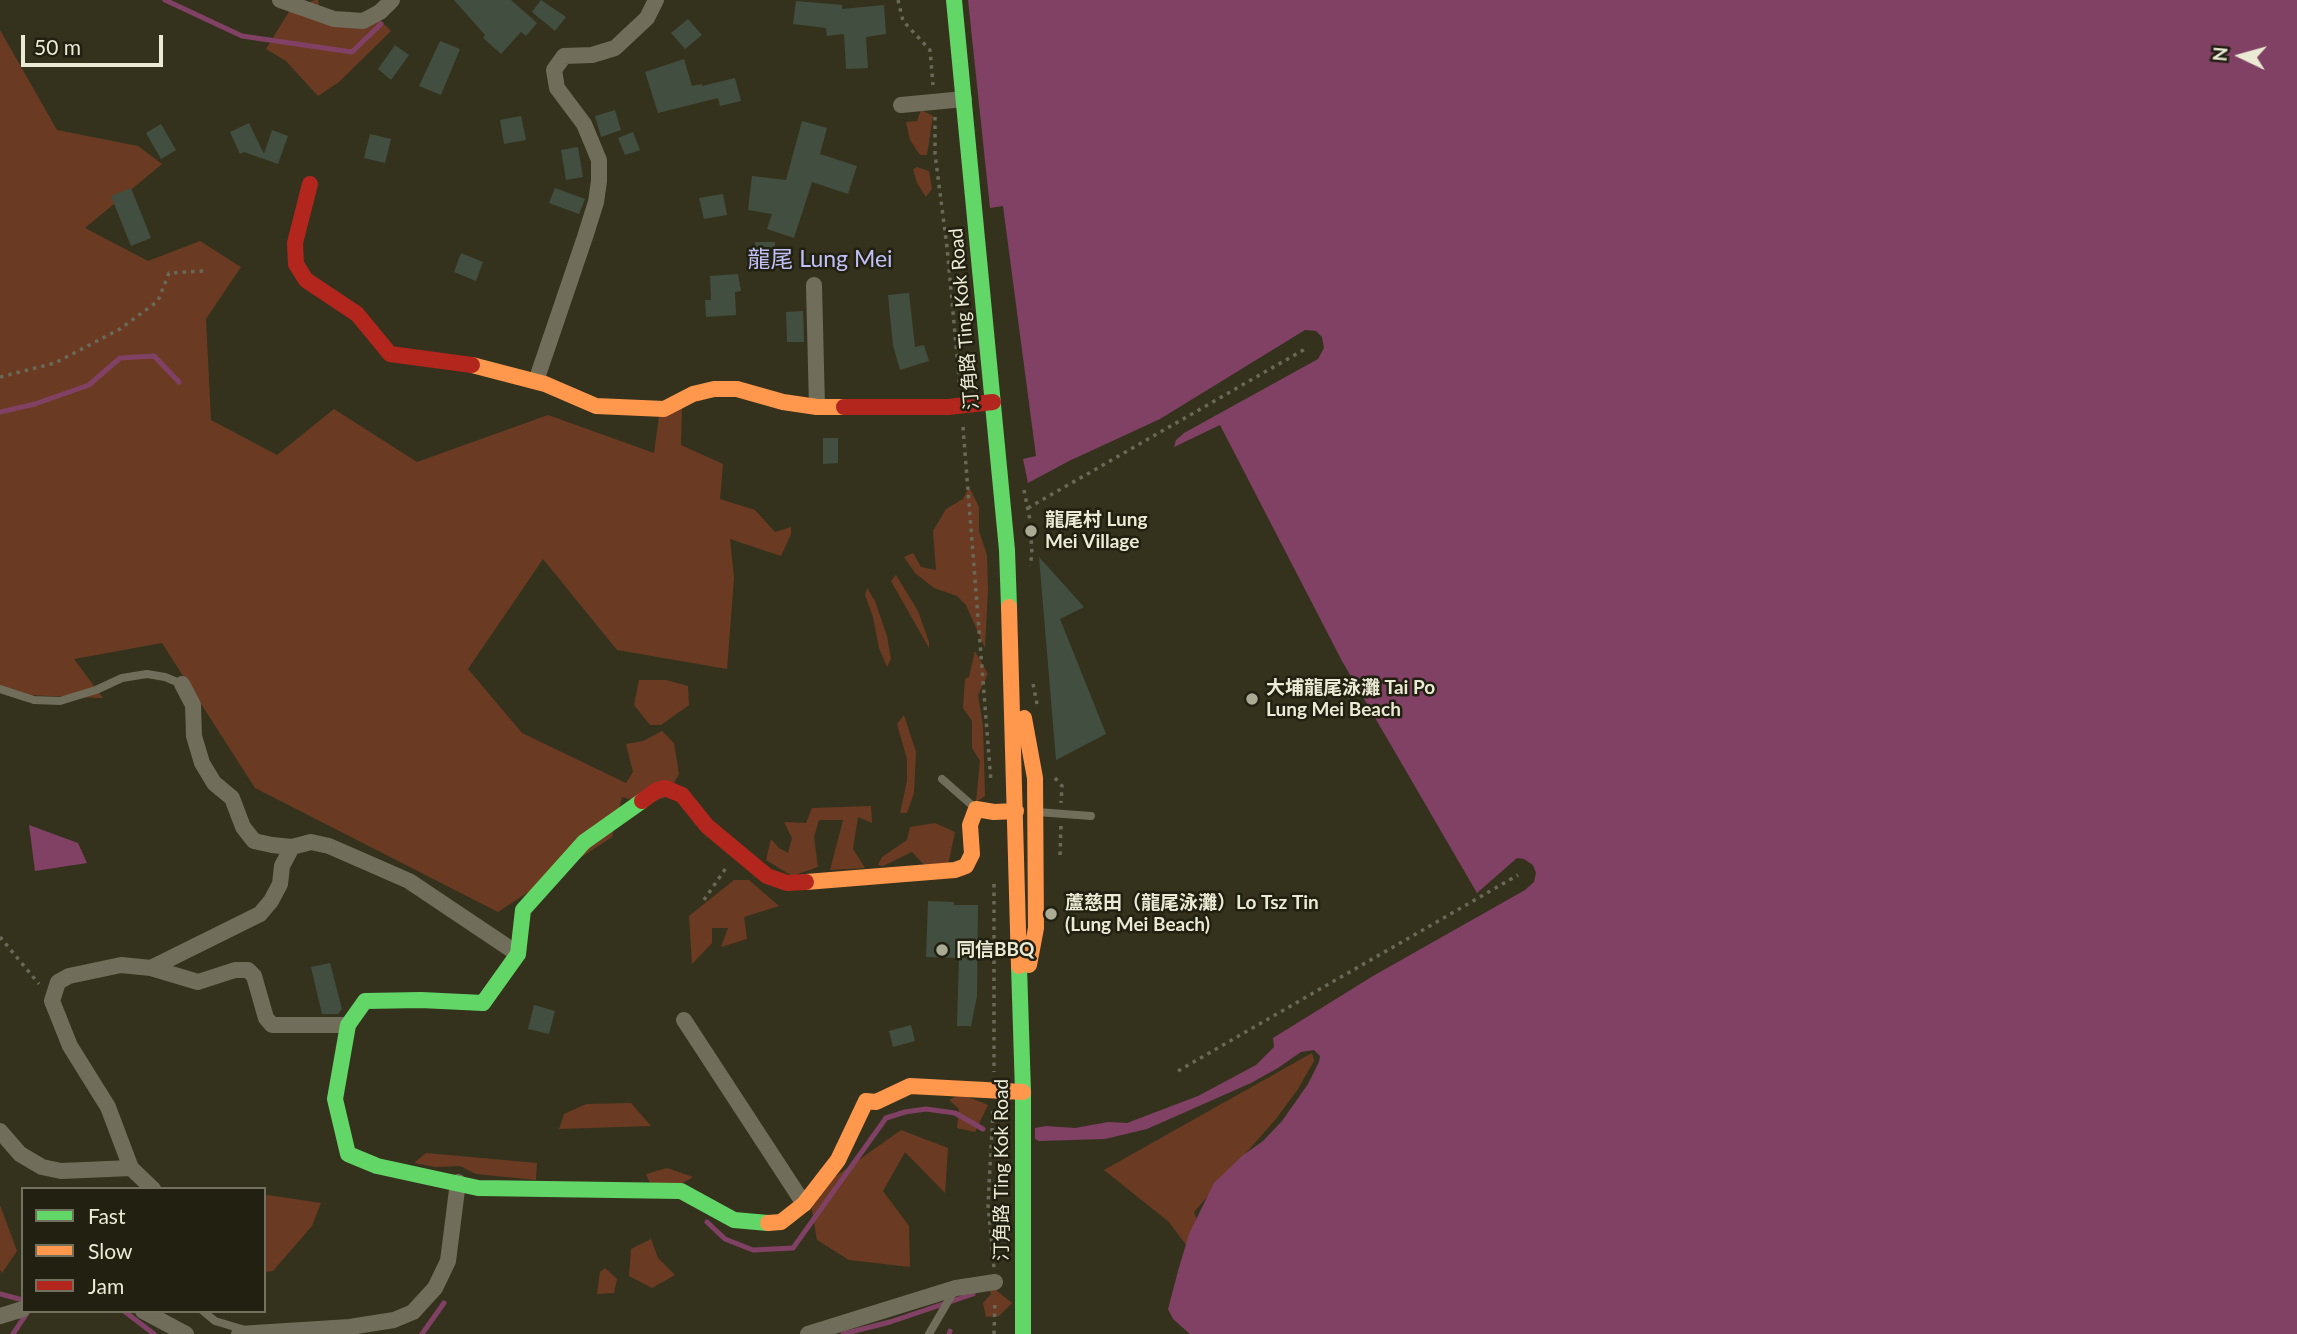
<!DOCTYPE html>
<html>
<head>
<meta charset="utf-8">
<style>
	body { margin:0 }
	#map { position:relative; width:2297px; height:1334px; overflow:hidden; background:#34321d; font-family:Lato,sans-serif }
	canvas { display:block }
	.legend { position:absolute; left:21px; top:1187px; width:245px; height:126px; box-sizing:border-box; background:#212011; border:2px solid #72715f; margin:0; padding:9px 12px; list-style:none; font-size:21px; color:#ebead5 }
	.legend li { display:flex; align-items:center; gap:14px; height:35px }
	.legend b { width:35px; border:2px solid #72715f }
	.north { position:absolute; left:2206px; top:21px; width:70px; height:70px; -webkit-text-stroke:5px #212011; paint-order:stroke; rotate:275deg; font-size:19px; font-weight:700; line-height:28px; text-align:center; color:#ebead5 }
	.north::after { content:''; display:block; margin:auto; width:24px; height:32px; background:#ebead5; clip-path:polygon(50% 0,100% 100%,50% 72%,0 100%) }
	.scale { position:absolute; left:21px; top:35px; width:142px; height:32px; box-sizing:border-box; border:4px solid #ebead5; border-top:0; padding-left:9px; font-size:21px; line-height:24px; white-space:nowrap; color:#ebead5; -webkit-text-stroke:5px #212011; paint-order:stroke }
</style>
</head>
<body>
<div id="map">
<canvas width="2297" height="1334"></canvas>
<ul class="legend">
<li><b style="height:9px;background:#63d668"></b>Fast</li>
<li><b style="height:9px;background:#ff974d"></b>Slow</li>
<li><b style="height:9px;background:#b3261e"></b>Jam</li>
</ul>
<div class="north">N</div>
<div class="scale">50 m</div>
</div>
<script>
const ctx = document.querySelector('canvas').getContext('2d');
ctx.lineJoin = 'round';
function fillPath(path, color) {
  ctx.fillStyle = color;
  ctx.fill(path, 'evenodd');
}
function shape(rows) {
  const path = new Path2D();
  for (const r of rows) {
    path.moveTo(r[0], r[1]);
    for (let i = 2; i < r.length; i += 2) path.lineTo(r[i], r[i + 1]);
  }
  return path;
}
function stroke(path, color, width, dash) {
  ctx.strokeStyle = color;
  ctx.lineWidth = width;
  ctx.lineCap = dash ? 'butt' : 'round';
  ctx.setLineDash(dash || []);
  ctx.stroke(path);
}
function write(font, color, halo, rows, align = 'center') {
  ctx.font = font + ' Lato,"Noto Sans TC",sans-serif';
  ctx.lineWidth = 5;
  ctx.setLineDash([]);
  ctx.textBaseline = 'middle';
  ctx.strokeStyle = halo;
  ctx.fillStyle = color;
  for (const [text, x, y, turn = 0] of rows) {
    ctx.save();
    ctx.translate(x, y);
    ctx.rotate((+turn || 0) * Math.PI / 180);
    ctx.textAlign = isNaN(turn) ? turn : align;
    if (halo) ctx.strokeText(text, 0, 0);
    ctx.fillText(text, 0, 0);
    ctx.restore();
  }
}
fillPath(shape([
	[315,0,318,0,322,19,374,14,391,31,339,82,318,96,286,61,266,49,290,10],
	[0,30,57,130,138,146,162,164,85,228,148,261,200,241,241,267,206,319,211,420,277,455,334,409,417,462,548,415,654,453,661,402,682,406,681,445,723,464,720,499,755,510,775,532,791,527,791,534,781,556,730,539,734,578,727,669,617,650,543,559,468,669,522,733,626,783,633,772,626,744,643,741,662,731,674,743,679,774,666,797,647,804,622,797,612,837,498,912,255,788,162,643,74,659,103,698,25,695,0,690],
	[921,110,933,116,927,155,920,155,910,140,906,122,917,121],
	[917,167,929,171,932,189,926,197,917,183,913,169],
	[969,487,979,507,979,531,987,555,988,589,985,648,966,605,957,596,934,588,915,573,904,557,913,553,921,567,936,570,933,531,946,509,963,499],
	[896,575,918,611,929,642,929,648,891,581],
	[867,588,875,601,887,636,891,659,887,667,879,648,873,617,865,595],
	[975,651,988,674,978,695,983,726,985,796,976,802,980,761,972,748,972,721,963,708,965,679,969,677],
	[639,680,666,680,688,686,689,705,661,725,650,725,634,705],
	[904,715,916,752,914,793,907,813,900,813,907,781,907,759,897,724],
	[871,806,872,823,858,817,853,849,865,868,830,870,843,820,819,820,814,837,818,867,792,876,766,860,771,839,779,848,788,853,792,838,784,822,806,823,812,808],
	[935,823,955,832,948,865,929,870,912,852,883,866,878,865,882,857,907,840,910,827],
	[734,880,749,880,779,906,744,917,747,939,721,947,728,928,712,928,712,943,692,964,689,916],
	[1312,1053,1314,1061,1298,1089,1276,1119,1194,1212,1199,1225,1186,1245,1169,1222,1104,1170],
	[961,1094,988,1105,975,1132,957,1128,959,1109,949,1100],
	[631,1103,651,1126,559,1129,564,1114,586,1104],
	[901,1130,948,1148,945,1193,905,1152,883,1191,909,1226,910,1267,849,1260,817,1240,811,1205,832,1179],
	[426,1153,537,1163,536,1180,476,1174,460,1166,435,1167,414,1163],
	[667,1168,693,1177,679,1185,650,1183,646,1174],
	[268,1195,321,1203,312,1226,273,1271,264,1272,264,1196],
	[0,1205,17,1251,2,1273,0,1270],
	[651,1239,658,1258,675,1275,652,1288,629,1276,631,1249],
	[605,1268,617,1279,614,1293,597,1294,600,1272],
	[999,1278,997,1291,1012,1303,999,1316,986,1317,983,1303,991,1294,986,1280]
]), '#6a3b22');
fillPath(shape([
	[968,0,2297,0,2297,1334,1190,1334,1173,1319,1168,1309,1178,1271,1189,1234,1214,1183,1242,1156,1263,1141,1282,1121,1308,1084,1319,1062,1320,1056,1314,1050,1301,1052,1278,1068,1251,1083,1147,1129,1105,1139,1039,1141,1035,1139,1035,1128,1046,1126,1075,1128,1108,1122,1127,1123,1198,1096,1256,1065,1274,1047,1273,1038,1373,976,1525,890,1534,882,1536,873,1533,865,1524,859,1517,858,1477,893,1342,661,1220,425,1174,447,1176,440,1184,433,1318,359,1324,348,1322,337,1316,331,1305,330,1160,419,1069,461,1028,483,1023,459,1036,456,1003,206,990,208],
	[29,825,78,843,87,863,35,871]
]), '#804165');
stroke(shape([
	[165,0,242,36,352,52,381,24],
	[0,412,35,404,89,385,120,358,154,356,179,382],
	[707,1222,725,1239,753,1250,793,1248,886,1118,905,1112,926,1109,955,1113,983,1129],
	[0,1294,23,1300],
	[124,1311,154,1334],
	[13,1334,27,1313],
	[422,1334,444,1303],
	[843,1334,890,1322,973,1294],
	[949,1334,950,1331]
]), '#804165', 5);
fillPath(shape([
	[454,0,511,0,537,23,526,36,521,32,501,54,483,38,485,35],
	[541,0,566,17,555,31,532,12],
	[796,1,842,5,842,9,884,5,886,34,866,37,868,68,846,69,844,34,827,36,826,28,793,24],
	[688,19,702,35,685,49,671,33],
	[440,41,460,49,441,95,419,86],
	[395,45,409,55,391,80,378,69],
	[684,59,692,86,702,84,702,86,735,78,741,101,720,106,718,98,658,113,645,72],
	[615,110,621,130,601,137,595,116],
	[521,116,526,140,504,144,500,120],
	[802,121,827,128,820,154,857,166,848,194,812,182,794,238,767,229,772,214,748,210,752,176,786,180],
	[249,123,264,154,272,130,288,136,278,164,244,152,240,154,230,132],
	[161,124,176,150,161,159,146,133],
	[633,132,640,150,625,155,618,138],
	[370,134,391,139,385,163,364,158],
	[578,147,583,177,566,180,561,150],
	[131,188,151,238,131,246,111,196],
	[555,188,585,199,579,214,549,203],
	[723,194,727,215,704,219,699,198],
	[755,242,775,242,774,268,754,268],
	[461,253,483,262,476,281,454,272],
	[738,274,741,291,735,292,736,315,706,317,705,300,711,300,710,276],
	[909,293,915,347,924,345,929,361,900,370,893,345,888,295],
	[803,311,804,342,787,342,786,312],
	[823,438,838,438,838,463,823,464],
	[1039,557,1084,607,1060,619,1106,734,1056,760],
	[928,901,954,902,954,905,978,905,977,996,971,1026,957,1026,959,958,926,957],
	[330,963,342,1009,338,1014,322,1014,311,967],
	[534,1005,555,1011,549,1034,528,1029],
	[911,1025,915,1041,893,1047,889,1031]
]), '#424f40');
stroke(shape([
	[898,0,903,21,930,50,933,85],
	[935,117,935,154,947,247,960,388],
	[0,377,55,363,120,329,158,301,169,273,205,271],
	[963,427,991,782],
	[1024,490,1030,520,1032,554,1030,566],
	[1028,508,1305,349],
	[1033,684,1037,704],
	[1055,778,1062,786,1061,803],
	[1060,855,1061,825],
	[994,884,994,1072],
	[704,900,726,868],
	[0,937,39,984],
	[1178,1071,1518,875],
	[993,1111,988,1205,994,1268],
	[994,1334,995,1300]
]), '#6a6958', 3.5, [3.5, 5]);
stroke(shape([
	[0,689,34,700,60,701,96,690,122,678,147,674,165,677,182,684],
	[942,779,974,807],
	[1037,812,1091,816],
	[203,1311,215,1321,245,1330],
	[929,1334,954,1291]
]), '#706e5a', 8);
stroke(shape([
	[280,0,334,19,363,21,380,12,392,0],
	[901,105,964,99],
	[814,285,817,407],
	[536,381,585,237,596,202,599,181,599,160,584,124,557,88,554,70,564,56,592,55,615,48,647,18,656,0],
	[182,684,193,705,194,736,202,763,214,783,232,798,243,827,254,841,272,845,292,847,311,842,329,846,409,881,518,954],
	[151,968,260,914,271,901,280,884,282,866,292,847],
	[684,1020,804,1204],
	[0,1131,20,1154,42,1167,61,1171,131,1168],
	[153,1189,131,1168,108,1107,70,1046,52,1001,58,982,69,976,121,965,151,968,198,982,235,970,248,970,254,976,266,1018,272,1025,348,1025],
	[143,1311,186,1334],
	[0,1316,23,1309],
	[239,1334,350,1327,394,1320,413,1312,435,1288,448,1261,458,1182],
	[808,1334,956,1288,995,1282]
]), '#706e5a', 16);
stroke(shape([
	[954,0,1007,550,1009,607],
	[642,801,584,842,523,910,518,954,483,1003,421,1000,365,1001,348,1025,335,1099,348,1154,377,1166,478,1188,681,1191,734,1220,768,1223],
	[1019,966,1023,1092,1023,1334]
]), '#63d668', 16);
stroke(shape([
	[472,365,545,384,596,406,664,409,693,394,714,389,737,389,783,402,817,407,844,407],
	[1009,607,1019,966],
	[1024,718,1035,778,1036,928,1029,965],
	[806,882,955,870,966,866,972,854,970,825,976,809,994,812,1016,811],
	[768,1223,781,1222,804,1204,838,1160,866,1101,876,1102,910,1086,1023,1092]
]), '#ff974d', 16);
stroke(shape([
	[310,184,295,243,296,264,306,280,357,314,390,354,472,365],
	[844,407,948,407,993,402],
	[642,801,657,790,665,788,682,795,707,826,767,876,787,883,806,882]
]), '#b3261e', 16);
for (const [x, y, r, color] of [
	[1031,531,7,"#abaa95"],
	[1252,699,7,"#abaa95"],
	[1051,914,7,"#abaa95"],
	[942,950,7,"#abaa95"]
]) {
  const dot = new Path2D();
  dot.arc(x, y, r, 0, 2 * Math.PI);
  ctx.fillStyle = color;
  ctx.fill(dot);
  stroke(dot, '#212011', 2.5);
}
write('19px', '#ebead5', '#212011', [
	["汀角路 Ting Kok Road",964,319,-95],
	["汀角路 Ting Kok Road",1002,1170,-90]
]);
write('bold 19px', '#ebead5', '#212011', [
	["龍尾村 Lung",1045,520],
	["Mei Village",1045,542],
	["大埔龍尾泳灘 Tai Po",1266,688],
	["Lung Mei Beach",1266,710],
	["蘆慈田（龍尾泳灘）Lo Tsz Tin",1065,903],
	["(Lung Mei Beach)",1065,925],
	["同信BBQ",956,950]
], 'left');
write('23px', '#c1c1fa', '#212011', [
	["龍尾 Lung Mei",820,260]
]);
</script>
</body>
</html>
